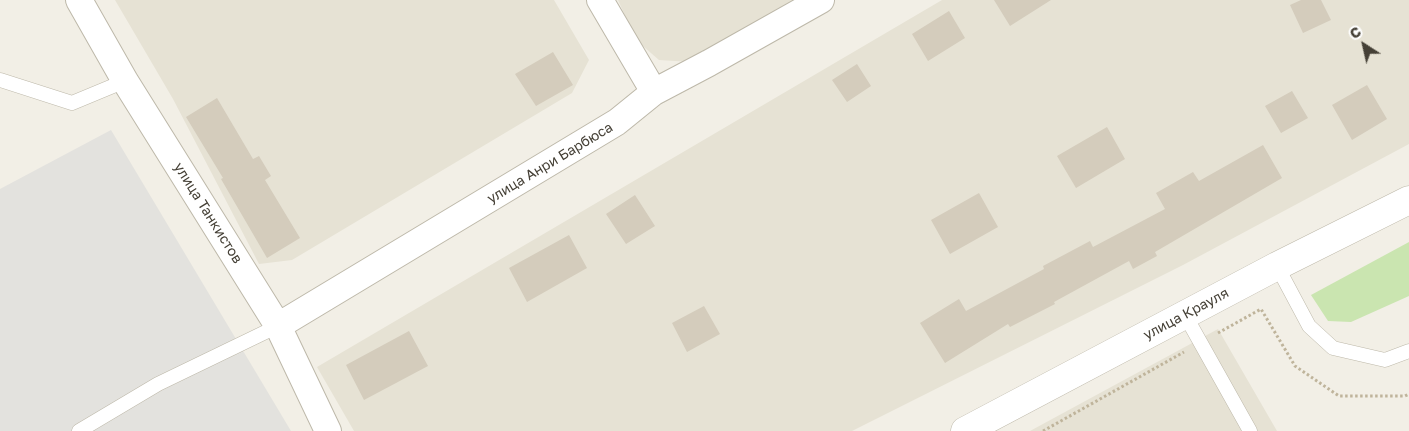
<!DOCTYPE html>
<html>
<head>
<meta charset="utf-8">
<style>
	body { margin:0 }
	#map { position:relative; width:1409px; height:431px; overflow:hidden; background:#f2efe6; font-family:"Golos Text",sans-serif }
	canvas { display:block }
	.north { position:absolute; left:1339px; top:20px; width:50px; height:50px; -webkit-text-stroke:4px #fff; paint-order:stroke; rotate:325deg; font-size:14px; font-weight:700; line-height:20px; text-align:center; color:#454036 }
	.north::after { content:''; display:block; margin:auto; width:18px; height:22px; background:#454036; clip-path:polygon(50% 0,100% 100%,50% 72%,0 100%) }
</style>
</head>
<body>
<div id="map">
<canvas width="1409" height="431"></canvas>
<div class="north">С</div>
</div>
<script>
const ctx = document.querySelector('canvas').getContext('2d');
ctx.lineJoin = 'round';
function fillPath(path, color) {
  ctx.fillStyle = color;
  ctx.fill(path, 'evenodd');
}
function shape(rows) {
  const path = new Path2D();
  for (const r of rows) {
    path.moveTo(r[0], r[1]);
    for (let i = 2; i < r.length; i += 2) path.lineTo(r[i], r[i + 1]);
  }
  return path;
}
function stroke(path, color, width, dash) {
  ctx.strokeStyle = color;
  ctx.lineWidth = width;
  ctx.lineCap = dash ? 'butt' : 'round';
  ctx.setLineDash(dash || []);
  ctx.stroke(path);
}
function write(font, color, halo, rows, align = 'center') {
  ctx.font = font + ' "Golos Text",sans-serif';
  ctx.lineWidth = 5;
  ctx.setLineDash([]);
  ctx.textBaseline = 'middle';
  ctx.strokeStyle = halo;
  ctx.fillStyle = color;
  for (const [text, x, y, turn = 0] of rows) {
    ctx.save();
    ctx.translate(x, y);
    ctx.rotate((+turn || 0) * Math.PI / 180);
    ctx.textAlign = isNaN(turn) ? turn : align;
    if (halo) ctx.strokeText(text, 0, 0);
    ctx.fillText(text, 0, 0);
    ctx.restore();
  }
}
fillPath(shape([
	[115,0,554,0,589,60,572,93,292,260,259,264,173,99],
	[618,0,794,0,691,62,659,60,636,40],
	[942,0,1409,0,1409,144,1183,265,852,431,354,431,317,367],
	[1218,329,1277,431,1030,431]
]), '#e6e2d4');
fillPath(shape([
	[1409,242,1409,296,1351,322,1328,321,1311,295]
]), '#cae5b0');
fillPath(shape([
	[111,130,291,431,0,431,0,189]
]), '#e3e2de');
fillPath(shape([
	[994,0,1051,0,1010,26],
	[1301,0,1321,0,1331,20,1303,33,1290,5],
	[949,11,965,38,928,61,912,34],
	[553,52,573,85,536,106,515,74],
	[857,64,871,86,847,102,832,80],
	[1367,85,1387,119,1352,140,1332,105],
	[1292,91,1308,118,1281,133,1265,106],
	[217,98,253,159,259,156,271,176,265,180,300,238,267,258,221,179,223,178,186,117],
	[1107,127,1125,159,1076,188,1057,156],
	[1263,145,1282,178,1155,252,1157,256,1133,269,1129,261,1054,302,1055,304,1010,327,1008,324,945,363,920,323,959,299,966,311,1044,269,1043,266,1090,241,1093,247,1165,209,1156,193,1193,172,1199,181],
	[979,193,998,227,950,254,931,220],
	[635,195,655,226,626,244,606,214],
	[569,235,587,268,527,302,509,268],
	[704,306,720,334,687,352,672,323],
	[409,331,428,366,364,400,346,365]
]), '#d4ccbc');
const service = shape([
	[0,80,72,103,125,81],
	[1277,266,1309,326,1333,348,1385,360,1409,351],
	[1185,315,1250,431],
	[79,431,158,384,278,326]
]);
const minor = shape([
	[79,0,125,81,278,326,328,431],
	[600,0,654,92],
	[278,326,617,122,654,92,709,63,821,0]
]);
const tertiary = shape([
	[965,431,1277,266,1409,200]
]);
stroke(service, '#bdb8a9', 15);
stroke(minor, '#bdb8a9', 28);
stroke(tertiary, '#bdb8a9', 29);
stroke(shape([
	[1218,333,1261,309,1295,366,1339,396,1405,396,1409,394],
	[1043,431,1184,352]
]), '#bfb49b', 3, [2.5, 2.5]);
stroke(service, '#fff', 14);
stroke(minor, '#fff', 26);
stroke(tertiary, '#fff', 28);
write('14px', '#454036', '#fff', [
	["улица Анри Барбюса",550,163,-31],
	["улица Танкистов",208,213,58],
	["улица Крауля",1186,314,-28]
]);
</script>
</body>
</html>
